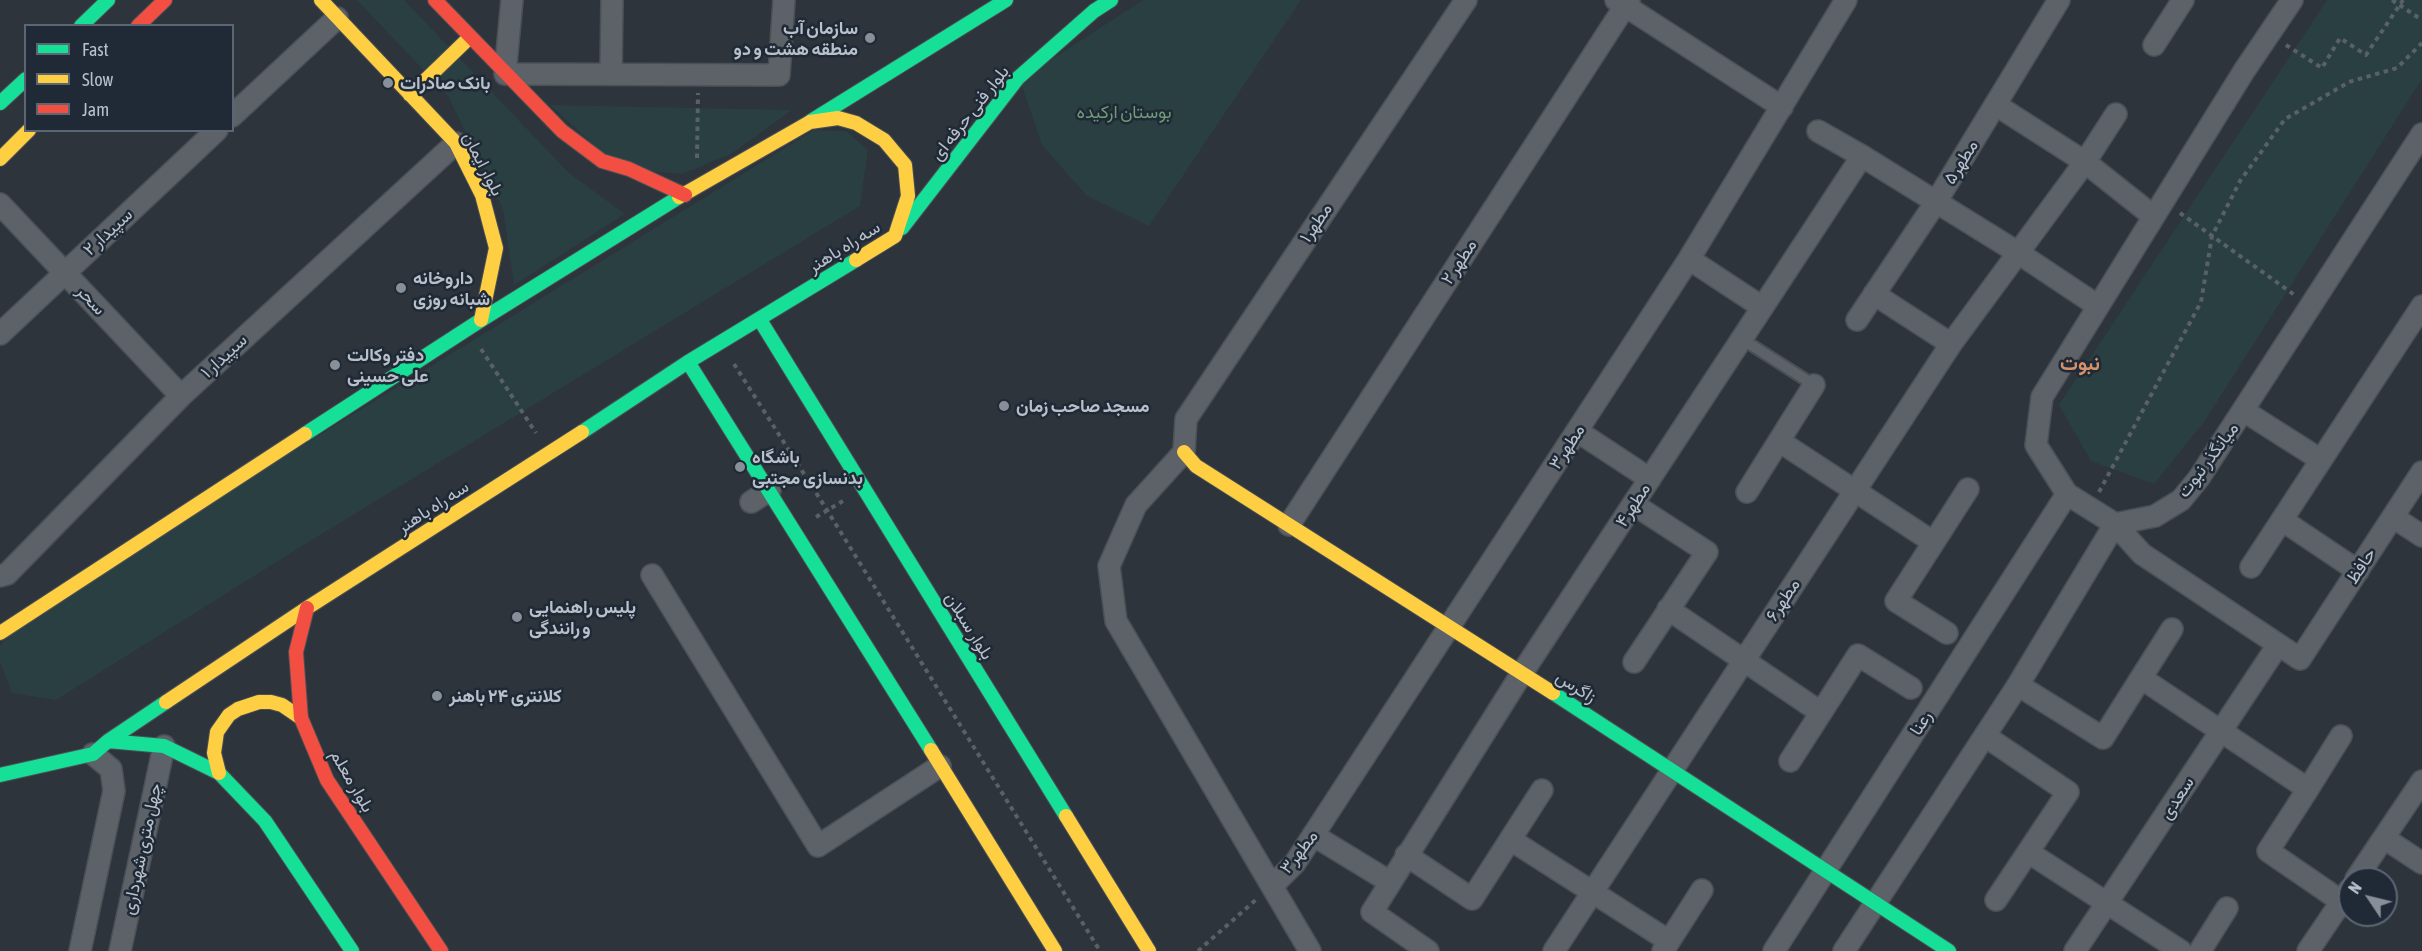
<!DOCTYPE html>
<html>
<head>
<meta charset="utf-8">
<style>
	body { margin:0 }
	#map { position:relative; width:2422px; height:951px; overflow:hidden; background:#2d343b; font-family:"Asap Condensed",sans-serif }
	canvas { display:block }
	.legend { position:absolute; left:24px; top:24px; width:210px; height:108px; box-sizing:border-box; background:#1f2a36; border:2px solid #5c6672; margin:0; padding:8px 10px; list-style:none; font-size:18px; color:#b8c0cb }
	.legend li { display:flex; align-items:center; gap:12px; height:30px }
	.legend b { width:30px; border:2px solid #5c6672 }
	.north { position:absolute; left:2338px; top:867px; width:60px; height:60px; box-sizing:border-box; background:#1f2a36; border:2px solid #5c6672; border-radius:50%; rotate:305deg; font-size:16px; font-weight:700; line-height:24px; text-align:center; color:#b8c0cb }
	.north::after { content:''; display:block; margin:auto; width:21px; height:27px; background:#878f99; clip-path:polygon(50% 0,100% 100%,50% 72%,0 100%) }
</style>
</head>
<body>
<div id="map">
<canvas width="2422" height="951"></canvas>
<ul class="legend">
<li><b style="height:8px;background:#16e098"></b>Fast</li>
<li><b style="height:8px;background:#ffcf43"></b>Slow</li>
<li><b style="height:8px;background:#f24e42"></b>Jam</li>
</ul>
<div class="north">N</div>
</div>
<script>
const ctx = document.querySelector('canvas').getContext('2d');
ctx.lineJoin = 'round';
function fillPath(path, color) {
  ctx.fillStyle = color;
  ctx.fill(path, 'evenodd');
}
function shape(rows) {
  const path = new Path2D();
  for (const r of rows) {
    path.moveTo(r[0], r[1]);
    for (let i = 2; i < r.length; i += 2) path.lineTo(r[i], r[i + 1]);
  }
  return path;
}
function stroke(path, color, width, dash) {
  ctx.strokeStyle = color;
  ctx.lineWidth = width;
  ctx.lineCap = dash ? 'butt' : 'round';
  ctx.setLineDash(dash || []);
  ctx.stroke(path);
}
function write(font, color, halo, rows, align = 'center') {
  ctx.font = font + ' "Asap Condensed",Vazirmatn,sans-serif';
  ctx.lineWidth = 5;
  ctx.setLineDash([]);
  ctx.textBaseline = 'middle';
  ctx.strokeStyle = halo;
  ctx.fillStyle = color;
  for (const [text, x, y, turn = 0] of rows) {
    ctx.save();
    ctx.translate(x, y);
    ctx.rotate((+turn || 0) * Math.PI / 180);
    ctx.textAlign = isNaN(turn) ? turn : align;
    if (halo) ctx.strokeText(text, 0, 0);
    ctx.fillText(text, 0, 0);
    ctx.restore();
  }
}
fillPath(shape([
	[357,0,404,0,569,173,625,214,514,285,503,209,448,96],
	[1143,0,1301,0,1149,226,1087,196,1042,145,1020,80],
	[2327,0,2422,0,2422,79,2204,422,2154,484,2091,461,2059,405],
	[550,105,792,110,731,154,682,174,645,171,606,156],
	[814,130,846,131,868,150,860,206,315,538,56,700,12,693,0,662,0,646,26,616]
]), '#2a3f41');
const lane = shape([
	[1742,339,1814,385]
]);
const street = shape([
	[512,0,505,74,779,75,784,0],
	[1616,0,1782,107],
	[2292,0,2244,71,2042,397,2036,445,2067,494,2115,524,2142,554,2300,659,2422,472],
	[2154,45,2183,0],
	[611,74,612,0],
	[1996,105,2085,162,2153,216],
	[232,116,337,18],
	[1818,131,1862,156,2017,252,2098,306],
	[0,204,181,396],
	[1689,259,1762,307],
	[1874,294,1951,344],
	[1857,320,1936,202,2059,0],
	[0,334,217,130],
	[2244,411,2321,460],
	[1577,431,1650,479],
	[1779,441,1933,542],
	[1747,492,1814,385],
	[751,502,770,490],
	[1633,504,1707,552,1634,662],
	[2393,517,2422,536],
	[2282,520,2358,571],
	[2115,524,2155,516,2181,500,2199,478,2422,134],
	[1289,525,1629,0],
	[2251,567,2422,306],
	[652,575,818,846,940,766],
	[0,576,7,574,181,396,456,143],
	[1668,609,1820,712],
	[1947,633,1896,601,1968,489],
	[2141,678,2308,789,2341,736],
	[2018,685,2103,738,2172,629],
	[1985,736,2068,792,1996,900],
	[1790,761,1858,655,1911,688],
	[2308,789,2268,851,2341,901],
	[1313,835,1390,882],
	[2384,838,2422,863],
	[1511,840,1669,941],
	[2028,852,2181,951],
	[1406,855,1472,899,1542,790],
	[2356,879,2422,781],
	[1273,885,1295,863,1689,259,1846,0],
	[80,951,114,791,111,769,93,754],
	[120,951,164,746],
	[1310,951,1116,621,1109,566,1136,505,1184,452,1186,419,1466,0],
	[1428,951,1372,912,1522,673,1862,156],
	[1554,951,1951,344,2085,162,2116,114],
	[1663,951,1702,890],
	[1774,951,2067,494],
	[1844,951,2018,685,2115,524],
	[2075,951,2278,645],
	[2200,951,2227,908],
	[2308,951,2350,889]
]);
const fast = shape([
	[81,26,108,0],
	[0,103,26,79],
	[811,121,1006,0],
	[902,228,1018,78,1094,11,1111,0],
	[760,320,1066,816],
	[688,362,931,750],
	[582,432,688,362,856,260],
	[305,434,481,320,679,197],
	[1553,693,1949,951],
	[108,741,164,746,219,773,265,821,352,951],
	[0,775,93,754,108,741,166,702]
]);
const slow = shape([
	[321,0,456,143,482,195,496,248,481,320],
	[410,95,470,37],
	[0,159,29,130],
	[679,197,810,122,838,118,856,123,884,140,905,165,908,196,895,236,856,260],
	[1184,452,1196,466,1553,693],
	[0,633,305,434],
	[166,702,307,608,582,432],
	[931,750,1055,951],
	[219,773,214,753,217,732,229,715,238,709,259,702,271,702,282,705,301,718],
	[1066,816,1149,951]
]);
const jam = shape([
	[435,0,562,131,602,161,629,169,685,195],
	[138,26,165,0],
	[307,608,296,652,301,718,327,780,441,951]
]);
stroke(lane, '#4b5055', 14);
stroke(street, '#4b5055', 24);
stroke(fast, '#4b5055', 16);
stroke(slow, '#4b5055', 16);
stroke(jam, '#4b5055', 16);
stroke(shape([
	[2392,0,2422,20],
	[2286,45,2322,68,2340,38,2366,55,2403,0],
	[697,158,698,93],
	[2180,213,2296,296],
	[481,349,536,433],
	[734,364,827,510,1100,951],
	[2099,492,2201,302,2212,236,2240,181,2285,119,2349,82,2397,68,2422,43],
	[816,517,843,501],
	[1198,951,1258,898]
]), '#5a6166', 4, [4.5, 4.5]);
stroke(lane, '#5d6269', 10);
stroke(street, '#5d6269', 21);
stroke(fast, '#16e098', 14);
stroke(slow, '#ffcf43', 14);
stroke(jam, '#f24e42', 14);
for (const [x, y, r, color] of [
	[870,38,6,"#878f99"],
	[388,83,6,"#878f99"],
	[401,288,6,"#878f99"],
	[335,365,6,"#878f99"],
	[1004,406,6,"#878f99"],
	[740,467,6,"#878f99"],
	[517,617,6,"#878f99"],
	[437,696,6,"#878f99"]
]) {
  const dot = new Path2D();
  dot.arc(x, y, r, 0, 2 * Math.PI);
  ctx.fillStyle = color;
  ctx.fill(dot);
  stroke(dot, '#1f2a36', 2);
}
write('bold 18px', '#b8c0cb', '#1f2a36', [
	["سازمان آب",858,28,"right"],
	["منطقه هشت و دو",858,49,"right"],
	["بانک صادرات",400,83],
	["داروخانه",413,278],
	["شبانه روزی",413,299],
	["دفتر وکالت",347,355],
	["علی حسینی",347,376],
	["مسجد صاحب زمان",1016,406],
	["باشگاه",752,457],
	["بدنسازی مجتبی",752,478],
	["پلیس راهنمایی",529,607],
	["و رانندگی",529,628],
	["کلانتری ۲۴ باهنر",449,696]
], 'left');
write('18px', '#6f9c77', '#1f2a36', [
	["بوستان ارکیده",1124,112]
]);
write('18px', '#b8c0cb', '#1f2a36', [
	["بلوار فنی حرفه ای",970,113,-52],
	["مطهر۵",1961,162,-58],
	["بلوار ایمان",483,164,63],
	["مطهر۱",1316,223,-56],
	["سپیدار ۲",108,232,-43],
	["سه راه باهنر",844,247,-32],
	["مطهر ۲",1459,262,-57],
	["سحر",91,300,47],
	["سپیدار ۱",224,356,-43],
	["مطهر۳",1567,447,-57],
	["میانگذر نبوت",2208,460,-53],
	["مطهر۴",1633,505,-57],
	["سه راه باهنر",433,507,-33],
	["حافظ",2361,566,-57],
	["مطهر۶",1783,600,-57],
	["بلوار سبلان",969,626,58],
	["زاگرس",1576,687,33],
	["رعنا",1921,723,-58],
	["بلوار معلم",352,781,60],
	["سعدی",2177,798,-57],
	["چهل متری شهرداری",142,849,-78],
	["مطهر۳",1299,852,-52]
]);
write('bold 20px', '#d59269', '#1f2a36', [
	["نبوت",2080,364]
]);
</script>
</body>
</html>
